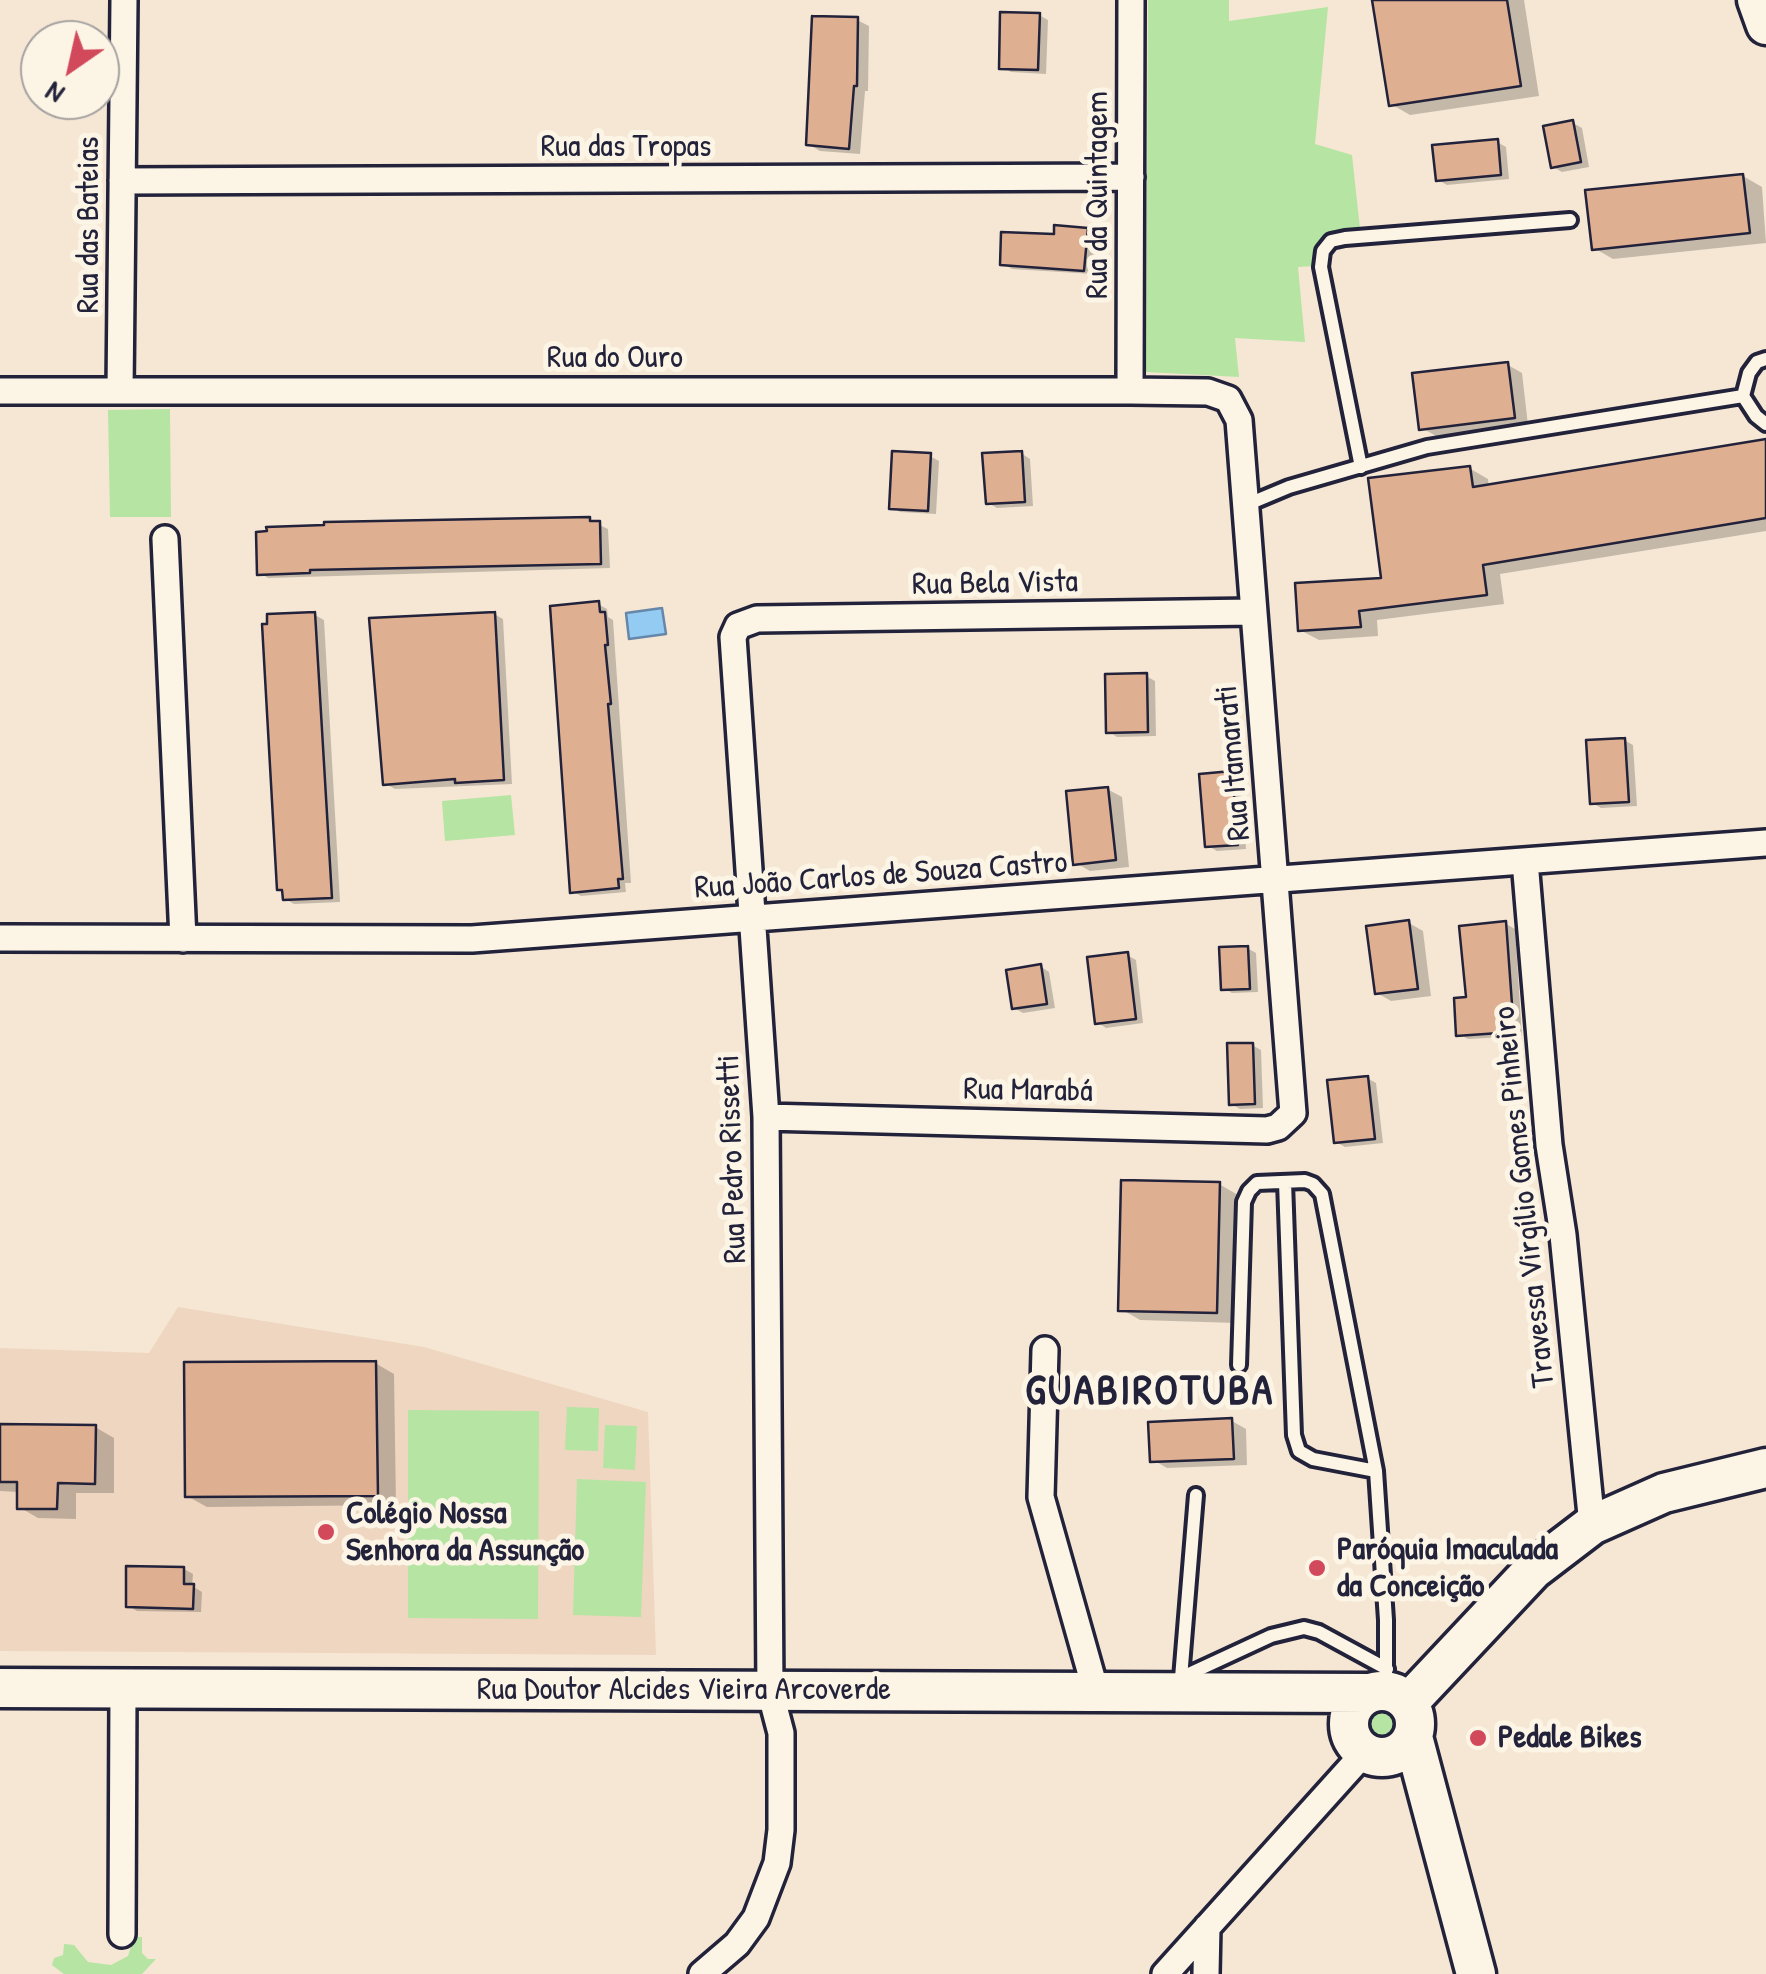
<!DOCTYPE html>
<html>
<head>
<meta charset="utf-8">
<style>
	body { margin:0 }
	#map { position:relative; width:1766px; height:1974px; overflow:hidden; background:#f6e7d4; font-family:"Patrick Hand",sans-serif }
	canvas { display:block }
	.north { position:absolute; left:20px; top:20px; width:100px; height:100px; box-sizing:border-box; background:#fcf5e5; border:2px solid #a5a1a1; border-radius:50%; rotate:214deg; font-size:28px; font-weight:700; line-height:40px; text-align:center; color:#22223b }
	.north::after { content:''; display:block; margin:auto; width:35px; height:45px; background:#d1495b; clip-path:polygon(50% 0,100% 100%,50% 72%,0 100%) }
</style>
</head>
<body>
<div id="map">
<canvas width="1766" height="1974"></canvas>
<div class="north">N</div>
</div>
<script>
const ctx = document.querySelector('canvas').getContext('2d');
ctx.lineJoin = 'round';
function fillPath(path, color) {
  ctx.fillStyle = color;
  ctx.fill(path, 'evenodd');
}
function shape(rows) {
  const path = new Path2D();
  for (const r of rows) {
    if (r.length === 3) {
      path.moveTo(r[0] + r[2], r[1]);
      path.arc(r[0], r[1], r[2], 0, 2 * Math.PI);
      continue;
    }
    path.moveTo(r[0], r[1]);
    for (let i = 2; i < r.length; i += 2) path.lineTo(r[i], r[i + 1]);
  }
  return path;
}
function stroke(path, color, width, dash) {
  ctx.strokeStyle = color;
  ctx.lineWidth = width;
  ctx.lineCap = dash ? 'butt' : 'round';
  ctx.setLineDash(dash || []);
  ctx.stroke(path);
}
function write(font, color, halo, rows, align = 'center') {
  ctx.font = font + ' "Patrick Hand",sans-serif';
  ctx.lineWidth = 10;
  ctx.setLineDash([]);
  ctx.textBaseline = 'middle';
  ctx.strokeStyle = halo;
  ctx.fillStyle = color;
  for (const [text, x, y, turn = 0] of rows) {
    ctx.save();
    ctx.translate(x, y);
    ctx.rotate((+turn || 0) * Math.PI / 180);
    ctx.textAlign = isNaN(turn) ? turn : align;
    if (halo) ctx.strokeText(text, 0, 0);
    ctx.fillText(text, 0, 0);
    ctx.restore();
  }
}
fillPath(shape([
	[178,1307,424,1347,648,1412,656,1655,0,1651,0,1348,149,1353]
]), '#efd6c0');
fillPath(shape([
	[1148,0,1229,0,1229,21,1328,7,1315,144,1352,155,1360,229,1324,240,1315,266,1298,267,1305,342,1235,338,1239,377,1146,372],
	[170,409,171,517,110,517,108,410],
	[511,795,515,835,445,841,442,801],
	[567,1407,599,1408,598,1451,565,1450],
	[408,1410,539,1411,538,1619,408,1618],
	[605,1425,637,1426,635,1470,603,1468],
	[577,1479,646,1482,641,1617,573,1615],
	[1382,1724,15],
	[134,1937,142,1937,142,1953,148,1959,156,1959,142,1974,64,1974,52,1965,54,1958,63,1955,64,1944,74,1945,88,1962,111,1965,128,1956]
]), '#b5e4a3');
const water = shape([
	[662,608,666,634,629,639,626,613,662,608]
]);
fillPath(water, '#93cbf2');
stroke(water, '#6687a9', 2.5);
fillPath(shape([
	[1375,0,1524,0,1539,96,1410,115,1391,104],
	[1039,15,1048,20,1046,74,1011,72,1002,67],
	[857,20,869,26,868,91,865,91,860,154,820,151,808,144],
	[1573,123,1582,128,1589,167,1562,172,1553,167],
	[1497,142,1506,147,1509,179,1447,185,1438,180],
	[1743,176,1762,187,1766,243,1613,259,1594,248],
	[1087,230,1096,235,1093,274,1012,269,1003,264,1056,236],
	[1508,365,1522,373,1528,425,1436,436,1422,428],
	[1766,441,1766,531,1500,574,1504,604,1377,620,1378,636,1319,640,1300,630,1384,580,1469,468,1488,479,1489,487],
	[1021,453,1030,459,1033,506,997,508,988,503],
	[930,456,939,461,936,514,900,512,892,507],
	[589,520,608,529,610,568,268,578,260,573],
	[598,604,607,609,608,617,613,620,631,883,625,883,626,892,581,896,572,891],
	[494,614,503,619,512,784,395,789,386,784],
	[315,615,324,620,340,902,294,904,285,899],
	[1146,676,1155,681,1156,736,1117,737,1109,732],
	[1624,740,1633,745,1637,806,1601,808,1592,803],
	[1231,774,1240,779,1246,849,1217,851,1208,846],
	[1107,789,1122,797,1129,867,1090,871,1076,863],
	[1409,923,1423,931,1431,996,1391,1001,1377,993],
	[1506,924,1515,929,1522,1036,1468,1039,1459,1034,1469,1000],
	[1247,948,1256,953,1258,992,1232,993,1223,988],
	[1127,955,1136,960,1143,1023,1106,1028,1097,1022],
	[1040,966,1049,972,1055,1008,1023,1013,1014,1008],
	[1252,1045,1261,1050,1263,1108,1240,1109,1231,1104],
	[1367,1078,1376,1083,1383,1143,1345,1147,1336,1142],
	[1219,1184,1238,1195,1236,1323,1140,1320,1121,1309],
	[375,1363,394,1374,396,1505,207,1507,187,1496],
	[1232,1421,1246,1429,1247,1465,1167,1468,1153,1460],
	[0,1426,95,1427,114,1438,114,1493,76,1493,76,1519,38,1518,19,1507,19,1492,0,1491],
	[184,1569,193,1574,192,1586,202,1592,201,1612,137,1611,129,1606]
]), '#0003');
const building = shape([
	[1372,0,1507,0,1521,86,1389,106,1372,0],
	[1000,12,1040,13,1038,70,999,69,1000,12],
	[812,16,858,17,857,86,854,86,849,149,806,145,812,16],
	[1573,120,1581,162,1551,168,1543,126,1573,120],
	[1498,139,1501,175,1436,181,1432,145,1498,139],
	[1743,174,1750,233,1592,250,1585,190,1743,174],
	[1054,225,1088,228,1084,271,1000,265,1001,232,1054,234,1054,225],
	[1508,362,1515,418,1419,430,1412,373,1508,362],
	[1766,439,1766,518,1483,565,1487,595,1359,611,1361,627,1298,631,1295,583,1381,578,1368,478,1470,466,1473,487,1766,439],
	[892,451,931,453,928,511,889,509,892,451],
	[1022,451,1025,502,986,504,982,453,1022,451],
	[590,517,590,521,600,521,601,564,310,570,310,573,257,575,256,532,267,531,266,527,324,525,324,522,590,517],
	[599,601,600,612,605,612,608,645,605,645,611,704,608,704,623,879,618,879,619,888,570,893,550,606,599,601],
	[315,612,332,898,283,900,282,890,277,890,262,624,267,624,267,614,315,612],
	[495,612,504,780,455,783,455,779,383,785,369,618,495,612],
	[1147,673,1148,732,1106,733,1105,674,1147,673],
	[1625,738,1629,802,1590,804,1586,740,1625,738],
	[1232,771,1238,845,1205,847,1199,774,1232,771],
	[1108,787,1116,860,1073,865,1066,791,1108,787],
	[1409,920,1418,989,1375,994,1366,926,1409,920],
	[1506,921,1514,1032,1456,1036,1454,998,1466,997,1459,926,1506,921],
	[1248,946,1250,989,1221,990,1219,947,1248,946],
	[1128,952,1136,1019,1095,1024,1087,957,1128,952],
	[1041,964,1047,1004,1012,1009,1006,970,1041,964],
	[1227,1043,1253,1043,1255,1104,1229,1105,1227,1043],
	[1368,1076,1375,1139,1334,1143,1327,1080,1368,1076],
	[1121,1180,1220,1182,1217,1313,1118,1311,1121,1180],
	[376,1361,378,1496,185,1497,184,1362,376,1361],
	[1232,1418,1234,1459,1150,1462,1148,1422,1232,1418],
	[0,1424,96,1425,95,1484,58,1483,57,1509,17,1509,17,1482,0,1482,0,1424],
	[126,1566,184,1567,184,1584,194,1584,193,1609,126,1607,126,1566]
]);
fillPath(building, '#dfaf91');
stroke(building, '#22223b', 2.5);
const lane = shape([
	[1766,359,1757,362,1749,373,1743,396,1756,416,1766,424],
	[1361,467,1321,267,1323,251,1331,241,1345,238,1570,220],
	[1246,505,1289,487,1427,447,1743,396],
	[1285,1182,1294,1435,1299,1451,1313,1459,1376,1471],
	[1239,1365,1244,1202,1249,1191,1257,1183,1305,1181,1313,1184,1322,1194,1376,1471,1386,1620,1386,1691],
	[1181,1678,1196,1495],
	[1176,1680,1271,1636,1304,1628,1319,1632,1387,1669]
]);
const street = shape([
	[122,181,1131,177],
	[0,391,1130,391,1208,392,1228,399,1239,420,1293,1113,1278,1127,1267,1130,766,1117],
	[120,391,124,0],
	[1130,391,1131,0],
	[165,539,183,939],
	[1525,861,1549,1145,1563,1235,1592,1525],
	[0,938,472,939,1766,843],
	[1045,1350,1041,1497,1096,1692],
	[122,1934,123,1688],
	[702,1974,737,1944,756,1918,777,1863,781,1830,781,1733,770,1691,766,1117,733,637,738,626,757,619,1254,612],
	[1165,1974,1365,1752],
	[1206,1974,1207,1927]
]);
const secondary = shape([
	[1757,0,1766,25],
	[0,1688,1369,1693],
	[1382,1724,33],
	[1408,1703,1533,1570,1592,1525,1664,1493,1766,1468],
	[1413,1737,1476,1974]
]);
stroke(lane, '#22223b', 20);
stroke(street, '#22223b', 32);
stroke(secondary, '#22223b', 45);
stroke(lane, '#fcf5e5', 12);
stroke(street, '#fcf5e5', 25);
stroke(secondary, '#fcf5e5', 38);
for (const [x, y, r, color] of [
	[326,1532,10,"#d1495b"],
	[1317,1568,10,"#d1495b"],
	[1478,1738,10,"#d1495b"]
]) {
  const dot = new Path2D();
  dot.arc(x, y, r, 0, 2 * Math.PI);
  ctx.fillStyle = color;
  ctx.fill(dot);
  stroke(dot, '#fcf5e5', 4);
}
write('32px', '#22223b', '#fcf5e5', [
	["Rua das Tropas",626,147],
	["Rua da Quintagem",1098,195,-90],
	["Rua das Bateias",89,225,-90],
	["Rua do Ouro",615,358],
	["Rua Bela Vista",995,584,-1],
	["Rua Itamarati",1234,763,-95],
	["Rua João Carlos de Souza Castro",881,876,-4],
	["Rua Marabá",1028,1091,1],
	["Rua Pedro Rissetti",733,1159,-92],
	["Travessa Virgílio Gomes Pinheiro",1525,1197,-96],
	["Rua Doutor Alcides Vieira Arcoverde",684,1690]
]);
write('bold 32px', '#22223b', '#fcf5e5', [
	["Colégio Nossa",346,1514],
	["Senhora da Assunção",346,1551],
	["Paróquia Imaculada",1337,1550],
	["da Conceição",1337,1587],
	["Pedale Bikes",1498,1738]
], 'left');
ctx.letterSpacing = '2.5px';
write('bold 42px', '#22223b', '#fcf5e5', [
	["GUABIROTUBA",1150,1393]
]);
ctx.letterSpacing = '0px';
</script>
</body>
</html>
